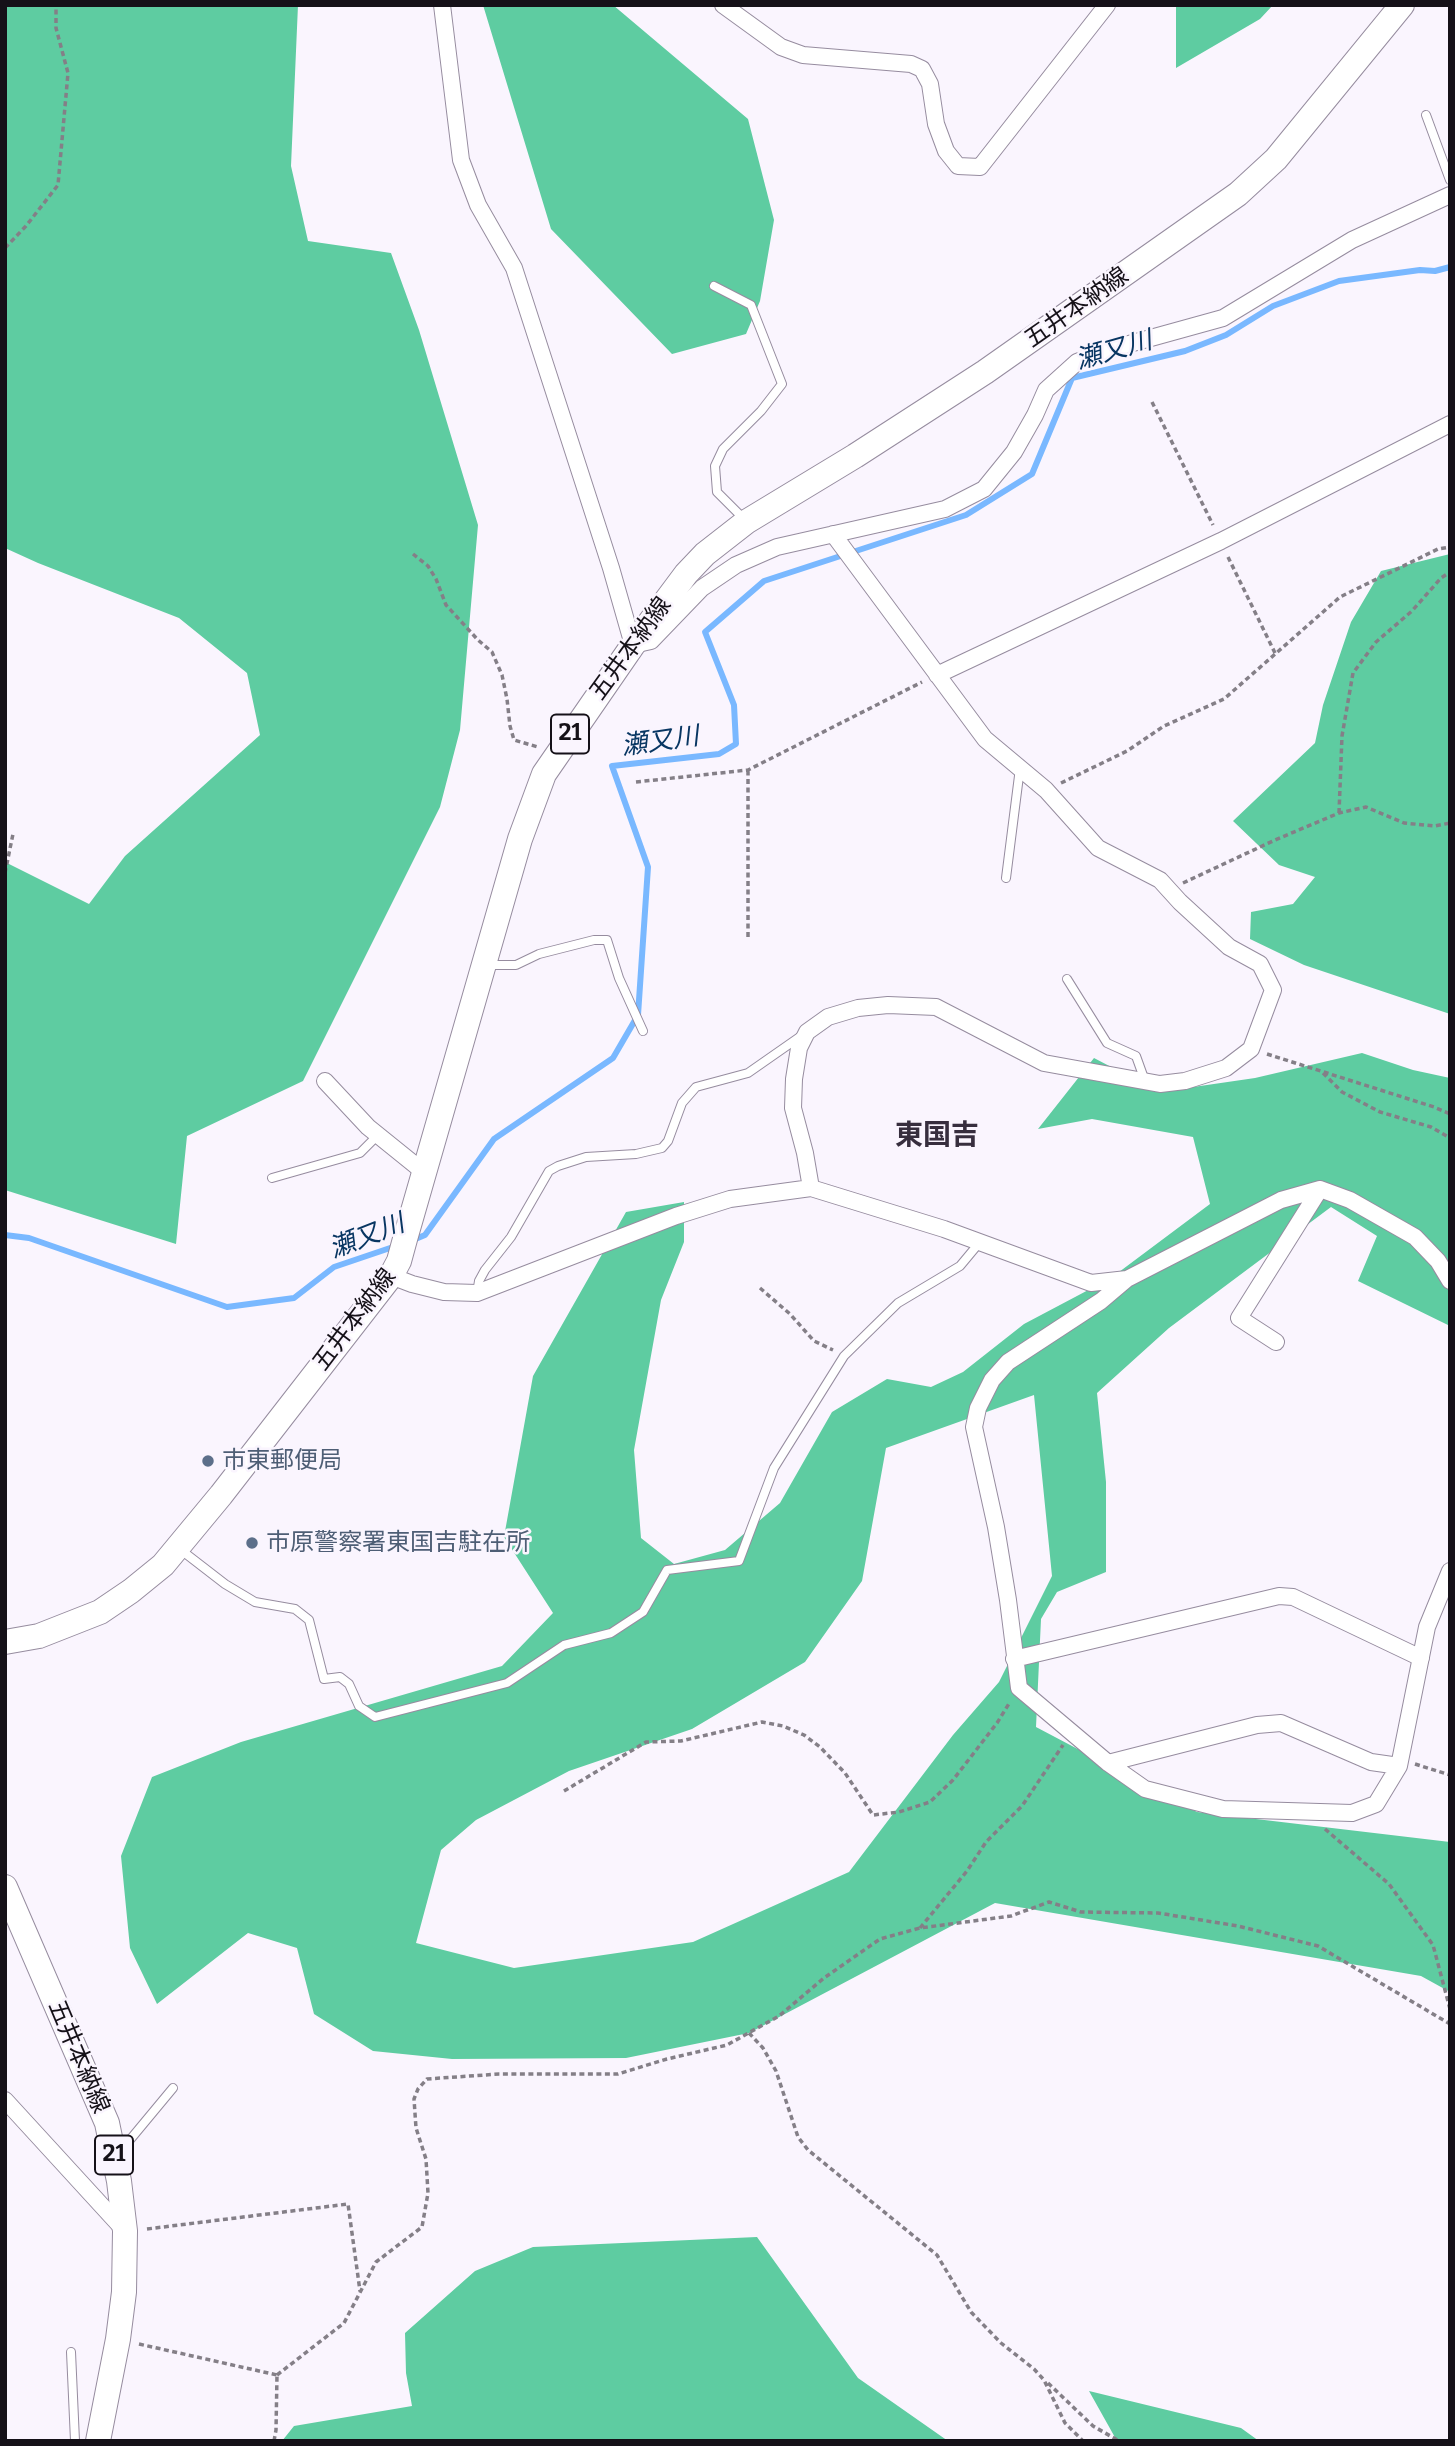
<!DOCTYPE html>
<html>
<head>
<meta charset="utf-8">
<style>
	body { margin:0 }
	#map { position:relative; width:1455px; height:2446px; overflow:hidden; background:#faf5fe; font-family:Bitter,serif }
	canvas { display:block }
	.frame { position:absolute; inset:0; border:7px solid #151118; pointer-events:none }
</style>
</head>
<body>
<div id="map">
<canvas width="1455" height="2446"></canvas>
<div class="frame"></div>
</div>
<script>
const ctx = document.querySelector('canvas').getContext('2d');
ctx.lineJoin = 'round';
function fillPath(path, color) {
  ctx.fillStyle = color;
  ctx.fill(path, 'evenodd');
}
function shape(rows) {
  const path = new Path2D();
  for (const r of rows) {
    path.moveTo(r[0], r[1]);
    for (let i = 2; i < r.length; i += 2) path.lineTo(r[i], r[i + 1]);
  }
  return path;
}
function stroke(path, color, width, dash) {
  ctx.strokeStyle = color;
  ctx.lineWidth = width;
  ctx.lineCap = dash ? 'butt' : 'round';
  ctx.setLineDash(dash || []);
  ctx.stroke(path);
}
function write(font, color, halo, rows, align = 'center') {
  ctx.font = font + ' Bitter,"Noto Sans JP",serif';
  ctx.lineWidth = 5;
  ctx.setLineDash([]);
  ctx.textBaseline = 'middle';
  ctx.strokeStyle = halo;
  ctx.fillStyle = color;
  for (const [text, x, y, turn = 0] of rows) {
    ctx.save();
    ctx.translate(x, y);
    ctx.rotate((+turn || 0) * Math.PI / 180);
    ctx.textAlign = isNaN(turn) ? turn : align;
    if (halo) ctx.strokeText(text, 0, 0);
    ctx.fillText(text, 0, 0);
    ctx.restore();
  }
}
fillPath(shape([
	[5,5,298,5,291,166,308,241,391,253,419,330,478,525,460,730,440,807,303,1081,187,1136,176,1244,5,1190,5,862,89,904,125,856,260,735,247,673,179,618,38,563,5,548],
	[483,5,613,5,748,119,774,220,760,301,746,334,672,354,551,229],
	[1176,5,1273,5,1260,19,1176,68],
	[1450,554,1450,1014,1304,965,1250,939,1251,912,1293,904,1315,877,1279,865,1233,821,1315,743,1323,705,1351,622,1381,571],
	[1362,1053,1413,1070,1450,1078,1450,1326,1358,1281,1377,1236,1331,1207,1169,1328,1097,1393,1106,1482,1106,1572,1057,1592,1041,1619,1036,1727,1197,1812,1450,1842,1450,1992,1421,1976,995,1903,749,2033,626,2058,452,2059,373,2051,314,2014,297,1948,248,1933,157,2004,130,1948,121,1856,152,1777,241,1742,502,1666,553,1613,504,1537,533,1376,626,1212,684,1202,684,1242,661,1300,634,1450,641,1538,674,1564,725,1550,780,1503,832,1412,887,1379,931,1387,963,1372,1024,1324,1111,1278,1210,1204,1193,1137,1092,1119,1038,1129,1094,1058,1159,1092,1255,1078],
	[1034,1395,1052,1576,999,1682,953,1735,849,1872,693,1942,514,1968,416,1943,441,1850,476,1820,569,1771,692,1729,805,1662,862,1581,886,1448],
	[757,2237,858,2378,948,2441,282,2441,294,2426,412,2406,406,2373,405,2333,475,2271,533,2247],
	[1089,2391,1241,2428,1259,2441,1117,2441]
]), '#5ecca1');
stroke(shape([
	[5,1235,29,1238,227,1307,294,1298,334,1267,396,1246],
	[413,1240,425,1235,494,1139,613,1058,638,1015,648,867,612,766,719,754,736,744,734,705,705,632,764,581,966,515,1032,474,1072,378,1185,351,1226,335,1273,306,1339,281,1420,270,1435,271,1450,267]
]), '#79b8ff', 6);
const lane = shape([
	[1426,115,1450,180],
	[714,286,751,305,782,384,761,411,723,449,715,466,717,492,744,519],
	[1006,878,1020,768],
	[487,965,516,965,539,954,594,940,607,940,619,978,643,1031],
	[1067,979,1107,1043,1136,1056,1145,1081],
	[272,1178,360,1153,378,1135],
	[477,1293,479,1281,485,1270,511,1237,549,1171,558,1166,586,1157,636,1154,662,1148,668,1141,682,1103,696,1087,748,1073,801,1036],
	[181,1550,225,1584,255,1602,295,1609,309,1620,324,1679,340,1677,349,1684,359,1706,375,1717,507,1683,564,1645,611,1633,643,1612,667,1570,739,1561,774,1468,844,1356,898,1303,960,1266,980,1242],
	[119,2153,173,2088],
	[71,2352,75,2441]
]);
const street = shape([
	[442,5,461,160,478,205,514,268,611,568,633,645,651,641,702,588,736,565,777,547,945,509,984,489,1014,452,1035,415,1046,390,1077,362,1111,349,1223,318,1352,240,1450,195],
	[723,5,781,47,803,55,911,64,922,69,930,84,936,124,946,151,958,166,980,167,1107,5],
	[937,675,1221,541,1450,424],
	[325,1081,368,1127,425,1173],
	[811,1188,805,1153,793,1108,794,1079,799,1048,807,1032,828,1017,858,1008,888,1005,936,1007,1044,1063,1160,1084,1185,1081,1226,1068,1251,1049,1273,990,1260,964,1229,947,1180,902,1160,880,1098,848,1046,790,985,739,833,534],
	[391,1276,412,1284,444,1292,477,1293,676,1216,730,1199,811,1188,944,1229,1091,1283,1127,1279],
	[1450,1281,1438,1261,1415,1237,1350,1200,1320,1189,1281,1200,1127,1279,1101,1301,1008,1362,992,1380,978,1408,974,1427,996,1527,1008,1600,1019,1688,1108,1763,1145,1789,1223,1809,1352,1813,1376,1804,1399,1766,1427,1627,1450,1571],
	[1276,1342,1239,1318,1320,1189],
	[1014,1659,1279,1596,1293,1597,1421,1658],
	[1108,1763,1257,1725,1281,1723,1371,1762,1399,1766],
	[5,2100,125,2231]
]);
const primary = shape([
	[5,1642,39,1636,100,1612,131,1591,163,1565,221,1495,391,1276,399,1261,405,1239,520,839,544,774,633,645,686,574,705,554,746,522,855,456,985,372,1238,194,1276,159,1402,5],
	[5,1887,107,2123,119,2181,125,2231,124,2292,118,2339,98,2441]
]);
stroke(lane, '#968c9f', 10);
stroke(street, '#968c9f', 18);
stroke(primary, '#968c9f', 26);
stroke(shape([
	[5,248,26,226,58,185,68,73,56,28,56,5],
	[1152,402,1213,525],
	[413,554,428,566,436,579,446,605,478,640,492,652,502,675,507,699,510,726,514,740,538,747],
	[1228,557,1275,653],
	[636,782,748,770,922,682],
	[1061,783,1127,751,1164,726,1224,699,1340,597,1438,549,1450,547],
	[1339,813,1342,736,1353,673,1376,642,1412,611,1441,578,1450,572],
	[5,873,13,834],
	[1183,883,1275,840,1339,813,1366,807,1404,823,1435,826,1450,823],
	[748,937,748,770],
	[1267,1054,1434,1107,1450,1114],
	[1323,1073,1342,1092,1380,1112,1431,1127,1450,1138],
	[760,1288,790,1314,814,1341,833,1350],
	[1415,1764,1450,1775],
	[564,1791,646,1742,681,1741,762,1722,783,1726,804,1735,820,1747,845,1773,873,1815,899,1812,930,1802,953,1780,997,1723,1010,1702],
	[1325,1829,1389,1884,1433,1945,1450,2009],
	[920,1928,967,1871,986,1842,1022,1806,1063,1745],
	[749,2033,763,2048,776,2071,798,2137,808,2150,937,2255,971,2312,1001,2343,1034,2369,1044,2380,1065,2423,1083,2441],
	[147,2229,348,2204,360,2291],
	[139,2344,277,2375],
	[277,2375,344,2323,376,2262,422,2227,428,2193,426,2159,416,2128,414,2099,418,2089,427,2079,499,2074,618,2074,667,2059,727,2045,779,2016,824,1978,880,1939,920,1928,1011,1916,1049,1902,1081,1912,1158,1913,1238,1926,1318,1946,1450,2024],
	[1048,2383,1093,2426,1119,2441],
	[274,2441,276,2430,277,2375]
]), '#847f87', 3.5, [5, 3.5]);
stroke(lane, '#fff', 8);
stroke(street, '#fff', 16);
stroke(primary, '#fff', 24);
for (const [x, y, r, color] of [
	[208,1461,7,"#5c6f8a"],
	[252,1543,7,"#5c6f8a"]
]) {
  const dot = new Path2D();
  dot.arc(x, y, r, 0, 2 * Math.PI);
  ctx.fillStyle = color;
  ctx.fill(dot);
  stroke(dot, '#faf5fe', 2.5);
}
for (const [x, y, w] of [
	[570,734,38],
	[114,2155,38]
]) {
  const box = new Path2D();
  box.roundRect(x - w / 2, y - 19.5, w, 39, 5);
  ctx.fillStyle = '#faf5fe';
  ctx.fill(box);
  stroke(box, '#151118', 2);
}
write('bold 23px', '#151118', null, [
	["21",570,734],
	["21",114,2155]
]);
write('24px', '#151118', '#faf5fe', [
	["五井本納線",1077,308,-35],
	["五井本納線",631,649,-54],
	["五井本納線",355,1320,-53],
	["五井本納線",78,2057,67]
]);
write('24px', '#4e5e75', '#faf5fe', [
	["市東郵便局",222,1461],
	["市原警察署東国吉駐在所",266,1543]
], 'left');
write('italic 26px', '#083662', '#faf5fe', [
	["瀬又川",1114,351,-16],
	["瀬又川",660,742,-8],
	["瀬又川",367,1237,-21]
]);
write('bold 28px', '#372e3e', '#faf5fe', [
	["東国吉",937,1136]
]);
</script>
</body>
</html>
